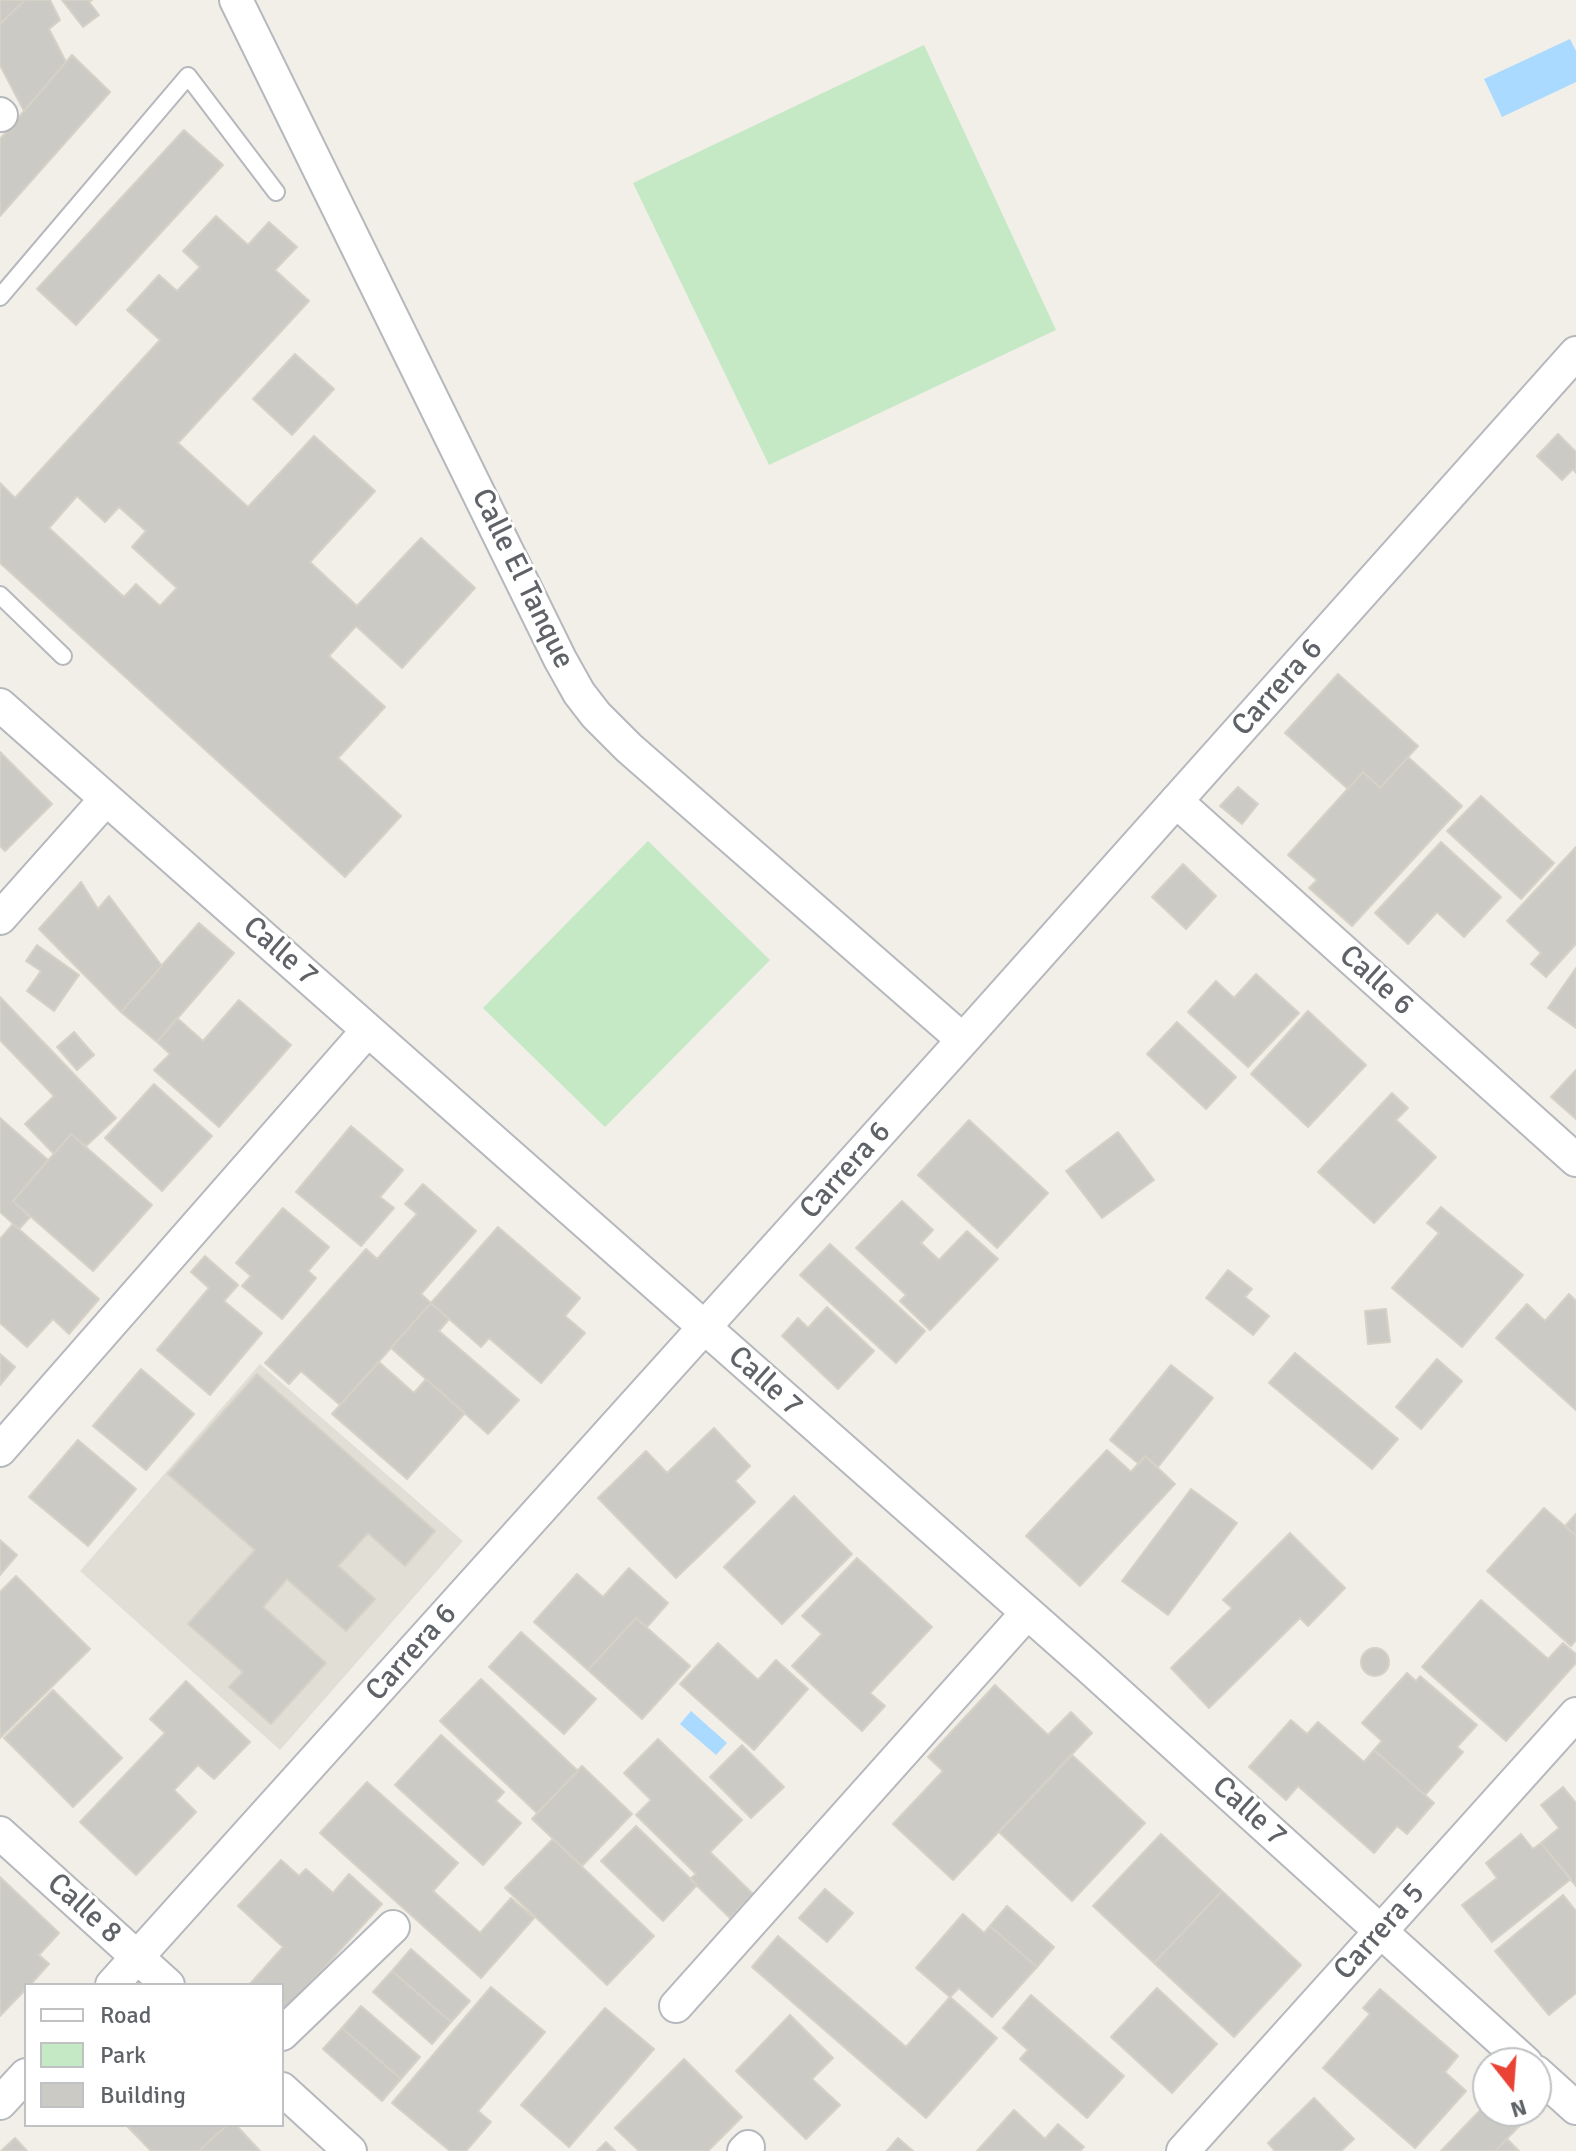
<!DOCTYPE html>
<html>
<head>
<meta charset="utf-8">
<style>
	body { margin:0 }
	#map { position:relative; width:1576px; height:2151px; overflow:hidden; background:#f1efe8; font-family:Signika,sans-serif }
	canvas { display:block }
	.legend { position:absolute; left:24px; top:1983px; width:260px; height:144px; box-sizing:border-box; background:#fff; border:2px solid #bfc1c3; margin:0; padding:10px 14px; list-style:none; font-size:24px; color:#5f6368 }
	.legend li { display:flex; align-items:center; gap:16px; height:40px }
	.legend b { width:40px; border:2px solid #bfc1c3 }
	.north { position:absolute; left:1472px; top:2047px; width:80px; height:80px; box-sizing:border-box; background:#fff; border:2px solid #bfc1c3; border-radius:50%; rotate:163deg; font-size:22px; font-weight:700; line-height:32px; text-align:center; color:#5f6368 }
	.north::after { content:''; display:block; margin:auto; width:28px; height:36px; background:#ea4335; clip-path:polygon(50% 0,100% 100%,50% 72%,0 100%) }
</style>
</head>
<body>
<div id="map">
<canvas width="1576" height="2151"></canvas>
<ul class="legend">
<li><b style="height:10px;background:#fff"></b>Road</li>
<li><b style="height:22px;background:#c5e8c5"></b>Park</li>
<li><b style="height:22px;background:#cccac5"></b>Building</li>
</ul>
<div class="north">N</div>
</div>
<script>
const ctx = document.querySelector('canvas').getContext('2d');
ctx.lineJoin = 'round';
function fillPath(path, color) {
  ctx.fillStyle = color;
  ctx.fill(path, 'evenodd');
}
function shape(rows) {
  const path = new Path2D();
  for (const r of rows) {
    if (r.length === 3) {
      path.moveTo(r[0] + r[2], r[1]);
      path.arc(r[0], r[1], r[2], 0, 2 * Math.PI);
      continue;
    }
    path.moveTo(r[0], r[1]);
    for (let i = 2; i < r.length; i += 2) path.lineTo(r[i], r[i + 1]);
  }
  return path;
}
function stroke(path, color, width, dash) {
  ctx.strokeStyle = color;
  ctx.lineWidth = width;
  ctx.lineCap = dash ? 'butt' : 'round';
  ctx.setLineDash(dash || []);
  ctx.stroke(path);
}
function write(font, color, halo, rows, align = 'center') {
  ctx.font = font + ' Signika,sans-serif';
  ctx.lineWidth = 6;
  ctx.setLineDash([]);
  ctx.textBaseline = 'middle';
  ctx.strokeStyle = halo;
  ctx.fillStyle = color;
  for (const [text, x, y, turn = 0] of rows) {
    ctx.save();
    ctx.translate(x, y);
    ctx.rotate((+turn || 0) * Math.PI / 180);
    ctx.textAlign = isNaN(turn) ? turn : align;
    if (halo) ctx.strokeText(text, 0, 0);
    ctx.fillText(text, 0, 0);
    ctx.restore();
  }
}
fillPath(shape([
	[260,1364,463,1541,280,1750,80,1571]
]), '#e1ded6');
fillPath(shape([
	[924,45,1056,330,769,465,633,183],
	[648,841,770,960,605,1127,483,1008]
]), '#c5e8c5');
fillPath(shape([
	[1570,39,1576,51,1576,82,1502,117,1484,79],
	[691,1711,727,1743,716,1755,680,1724]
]), '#aadaff');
const building = shape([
	[0,0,25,0,0,24,0,0],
	[25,0,50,0,60,20,49,29,66,62,24,111,0,65,0,24,25,0],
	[62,0,92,0,89,2,99,15,83,27,62,0],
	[72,55,110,92,0,216,0,139,72,55],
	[184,130,223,165,76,325,37,289,184,130],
	[216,216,248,245,269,222,297,247,275,270,309,301,178,443,248,507,314,436,375,491,310,562,357,606,421,538,475,588,402,668,356,626,329,656,385,707,338,758,401,816,345,877,0,563,0,483,15,498,160,340,127,310,159,275,177,291,200,267,183,251,216,216],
	[77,496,105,522,119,507,146,531,132,547,177,588,160,606,136,584,124,597,49,528,77,496],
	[295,354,334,389,292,435,253,399,295,354],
	[1558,434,1576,452,1576,473,1573,469,1562,480,1537,456,1558,434],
	[1338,674,1418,746,1380,788,1363,772,1348,789,1285,733,1338,674],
	[0,752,52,804,5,851,0,846,0,752],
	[1408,757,1462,806,1352,926,1309,888,1317,880,1288,855,1363,772,1380,788,1408,757],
	[1238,787,1258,804,1242,824,1220,806,1238,787],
	[1481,796,1554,863,1521,899,1447,831,1481,796],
	[1441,842,1501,897,1464,937,1437,912,1408,944,1375,913,1441,842],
	[1576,847,1576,944,1546,977,1531,964,1541,953,1507,921,1576,847],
	[1183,864,1216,896,1186,929,1152,897,1183,864],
	[81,882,98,909,109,896,162,966,121,1012,39,929,81,882],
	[199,923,234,953,157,1042,121,1012,199,923],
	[37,945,79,975,54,1011,27,991,41,971,26,961,37,945],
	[1576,968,1576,1028,1548,1008,1576,968],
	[1256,974,1299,1013,1248,1067,1188,1012,1216,981,1234,998,1256,974],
	[0,997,116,1118,86,1146,71,1134,54,1154,25,1124,54,1096,0,1040,0,997],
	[239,1000,291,1045,219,1127,154,1070,170,1054,157,1042,177,1018,203,1041,239,1000],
	[1308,1011,1366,1065,1308,1127,1251,1074,1308,1011],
	[1177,1022,1236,1077,1206,1109,1147,1054,1177,1022],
	[74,1032,94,1055,77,1070,57,1047,74,1032],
	[1576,1070,1576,1119,1551,1097,1576,1070],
	[154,1084,212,1136,162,1191,105,1138,154,1084],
	[1392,1093,1408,1108,1396,1120,1436,1157,1374,1223,1318,1172,1392,1093],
	[0,1118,48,1160,13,1201,30,1217,19,1229,0,1212,0,1118],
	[969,1120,1048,1193,997,1248,918,1175,969,1120],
	[351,1126,403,1170,380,1197,394,1208,361,1246,296,1192,351,1126],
	[1118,1132,1154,1180,1102,1218,1066,1171,1118,1132],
	[71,1134,152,1205,93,1271,13,1201,71,1134],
	[423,1184,476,1231,421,1294,431,1303,340,1405,301,1371,289,1384,265,1363,366,1249,377,1259,417,1214,405,1204,423,1184],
	[902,1201,933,1230,921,1243,939,1260,967,1231,998,1259,930,1330,900,1301,906,1295,856,1248,902,1201],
	[1441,1207,1523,1275,1462,1347,1392,1288,1439,1233,1427,1223,1441,1207],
	[283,1208,329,1247,308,1271,316,1278,282,1319,242,1286,251,1276,236,1263,283,1208],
	[13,1224,99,1299,69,1334,53,1319,27,1347,0,1323,0,1239,13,1224],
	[498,1227,580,1298,565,1316,585,1333,541,1383,489,1338,481,1347,431,1303,498,1227],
	[830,1244,925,1331,896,1363,800,1275,830,1244],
	[205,1256,238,1285,224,1301,262,1333,210,1395,157,1350,209,1288,191,1272,205,1256],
	[1228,1270,1252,1289,1245,1297,1269,1316,1253,1335,1206,1298,1228,1270],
	[1569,1294,1576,1301,1576,1410,1496,1338,1527,1304,1545,1321,1569,1294],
	[431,1303,449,1319,439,1331,519,1400,488,1434,391,1348,431,1303],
	[827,1307,874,1351,838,1389,782,1336,798,1318,808,1328,827,1307],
	[1386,1309,1390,1342,1368,1344,1365,1311,1386,1309],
	[1295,1353,1398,1439,1372,1469,1269,1383,1295,1353],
	[0,1354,15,1367,0,1385,0,1354],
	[1437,1359,1462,1381,1421,1429,1396,1407,1437,1359],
	[379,1362,414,1393,426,1379,465,1413,407,1479,332,1414,379,1362],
	[1171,1365,1213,1398,1158,1467,1145,1456,1139,1464,1110,1440,1171,1365],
	[141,1369,194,1414,146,1470,93,1426,141,1369],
	[257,1374,435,1531,405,1566,368,1533,338,1566,375,1599,346,1631,287,1579,263,1607,326,1663,271,1724,229,1687,243,1672,188,1624,255,1550,168,1474,257,1374],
	[714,1428,750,1466,735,1481,755,1502,676,1578,598,1498,646,1451,667,1473,714,1428],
	[78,1440,136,1489,88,1546,29,1497,78,1440],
	[1107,1450,1131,1472,1145,1456,1175,1484,1080,1586,1026,1536,1107,1450],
	[1191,1489,1237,1523,1168,1615,1122,1581,1191,1489],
	[794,1496,852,1554,782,1624,724,1567,794,1496],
	[1544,1508,1576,1536,1576,1640,1571,1646,1487,1571,1544,1508],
	[1576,1514,1576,1536,1565,1526,1576,1514],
	[1290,1533,1345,1588,1308,1626,1300,1618,1209,1708,1171,1668,1232,1608,1223,1600,1290,1533],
	[0,1540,17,1555,0,1575,0,1540],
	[857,1558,932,1627,870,1693,885,1706,862,1731,792,1666,822,1634,802,1616,857,1558],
	[629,1568,668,1603,647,1627,636,1618,588,1670,534,1622,577,1574,603,1597,629,1568],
	[16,1576,90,1649,0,1738,0,1592,16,1576],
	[1481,1600,1548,1659,1563,1643,1576,1654,1576,1663,1506,1741,1422,1667,1481,1600],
	[636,1618,690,1666,642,1719,588,1670,636,1618],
	[521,1632,596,1699,564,1734,489,1667,521,1632],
	[718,1643,758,1680,776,1660,808,1689,754,1750,680,1684,718,1643],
	[1375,1662,14],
	[1407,1673,1416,1681,1420,1676,1477,1725,1457,1747,1463,1752,1425,1795,1374,1750,1382,1741,1362,1723,1407,1673],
	[481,1679,578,1771,537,1813,440,1721,481,1679],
	[186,1681,250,1742,214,1779,198,1765,174,1790,196,1812,136,1875,80,1822,165,1733,150,1719,186,1681],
	[995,1685,1048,1735,1071,1712,1092,1733,953,1880,893,1824,943,1771,928,1757,995,1685],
	[53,1690,122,1758,73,1807,4,1738,53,1690],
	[1291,1720,1307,1734,1318,1722,1364,1762,1374,1750,1434,1803,1407,1834,1397,1826,1374,1853,1298,1786,1286,1800,1249,1767,1291,1720],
	[441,1735,504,1792,496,1801,521,1823,483,1865,395,1785,441,1735],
	[658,1739,742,1820,710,1852,753,1894,730,1918,690,1879,696,1874,636,1815,651,1800,624,1773,658,1739],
	[742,1745,784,1787,751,1818,710,1777,742,1745],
	[1072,1755,1145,1823,1072,1901,999,1832,1072,1755],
	[582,1766,632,1814,582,1866,532,1819,582,1766],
	[367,1782,458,1863,433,1891,480,1933,511,1898,534,1918,481,1978,320,1833,367,1782],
	[1563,1787,1576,1803,1576,1886,1541,1843,1559,1828,1541,1805,1563,1787],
	[636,1826,697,1885,663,1921,601,1861,636,1826],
	[1161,1834,1222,1891,1154,1963,1093,1906,1161,1834],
	[1521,1834,1533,1849,1541,1843,1571,1879,1492,1942,1462,1905,1497,1878,1486,1863,1521,1834],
	[553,1839,654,1936,607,1985,505,1888,553,1839],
	[281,1860,299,1876,306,1869,333,1893,349,1874,382,1904,282,2014,282,1985,249,1985,283,1947,238,1906,281,1860],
	[0,1877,59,1933,39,1955,49,1964,30,1985,26,1985,26,1989,0,2016,0,1877],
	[825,1889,853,1913,827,1942,799,1918,825,1889],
	[1222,1891,1301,1965,1234,2037,1154,1963,1222,1891],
	[1563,1895,1576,1911,1576,1993,1549,2015,1495,1951,1563,1895],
	[1007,1906,1054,1947,1037,1967,990,1926,1007,1906],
	[963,1914,984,1933,990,1926,1037,1967,992,2017,959,1988,950,1997,916,1968,963,1914],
	[778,1936,906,2047,950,1997,997,2038,926,2118,752,1967,778,1936],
	[411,1949,470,2001,451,2022,392,1971,411,1949],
	[392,1971,451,2022,432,2044,373,1992,392,1971],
	[491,1987,545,2032,478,2111,491,2122,466,2151,450,2151,392,2103,491,1987],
	[1157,1988,1217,2044,1172,2093,1111,2037,1157,1988],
	[1380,1989,1458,2056,1445,2072,1466,2091,1415,2148,1323,2068,1370,2014,1363,2008,1380,1989],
	[1031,1995,1124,2076,1087,2118,1020,2059,1028,2050,1003,2028,1031,1995],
	[361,2006,420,2057,401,2079,342,2028,361,2006],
	[605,2008,654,2049,569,2147,521,2105,605,2008],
	[790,2015,833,2058,812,2079,840,2105,806,2139,736,2071,790,2015],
	[342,2028,401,2079,382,2101,323,2049,342,2028],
	[684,2059,742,2117,708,2151,639,2151,615,2128,684,2059],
	[1314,2098,1354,2139,1341,2151,1275,2151,1268,2143,1314,2098],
	[1488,2102,1488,2111,1526,2111,1530,2115,1495,2151,1441,2151,1488,2102],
	[1014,2110,1045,2139,1058,2124,1084,2147,1080,2151,977,2151,1014,2110],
	[126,2125,227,2125,199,2151,151,2151,126,2125],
	[227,2125,236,2125,260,2151,199,2151,227,2125],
	[15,2138,27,2151,1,2151,15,2138],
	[898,2138,913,2151,887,2151,898,2138],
	[1507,2139,1519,2151,1495,2151,1507,2139],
	[606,2142,615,2151,597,2151,606,2142]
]);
fillPath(building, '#cccac5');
stroke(building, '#d6d1c6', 2);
const lane = shape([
	[0,297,188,76,276,192],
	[0,595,63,656]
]);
const street = shape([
	[236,0,560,659,579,693,596,715,629,748,963,1040],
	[0,114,1,115],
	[0,705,1089,1667,1526,2063],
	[1176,801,1576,1160],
	[0,918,106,799],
	[0,1450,368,1030],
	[0,1833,168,1985],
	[112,1985,963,1040,1576,353],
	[676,2006,1027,1613],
	[282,2034,393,1927],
	[1536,2072,1576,2108],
	[282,2089,350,2151],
	[0,2103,26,2075],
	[744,2151,748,2147],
	[1183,2151,1576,1714]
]);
stroke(lane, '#b5b8bc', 20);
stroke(street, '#b5b8bc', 36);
stroke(lane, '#fff', 16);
stroke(street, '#fff', 32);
write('30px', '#5f6368', '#fff', [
	["Calle El Tanque",522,579,64],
	["Carrera 6",1278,688,-48],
	["Calle 7",280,952,41],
	["Calle 6",1376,981,42],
	["Carrera 6",846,1171,-48],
	["Calle 7",765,1382,42],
	["Carrera 6",412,1653,-48],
	["Calle 7",1249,1812,42],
	["Calle 8",84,1909,42],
	["Carrera 5",1380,1932,-48]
]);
</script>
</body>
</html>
